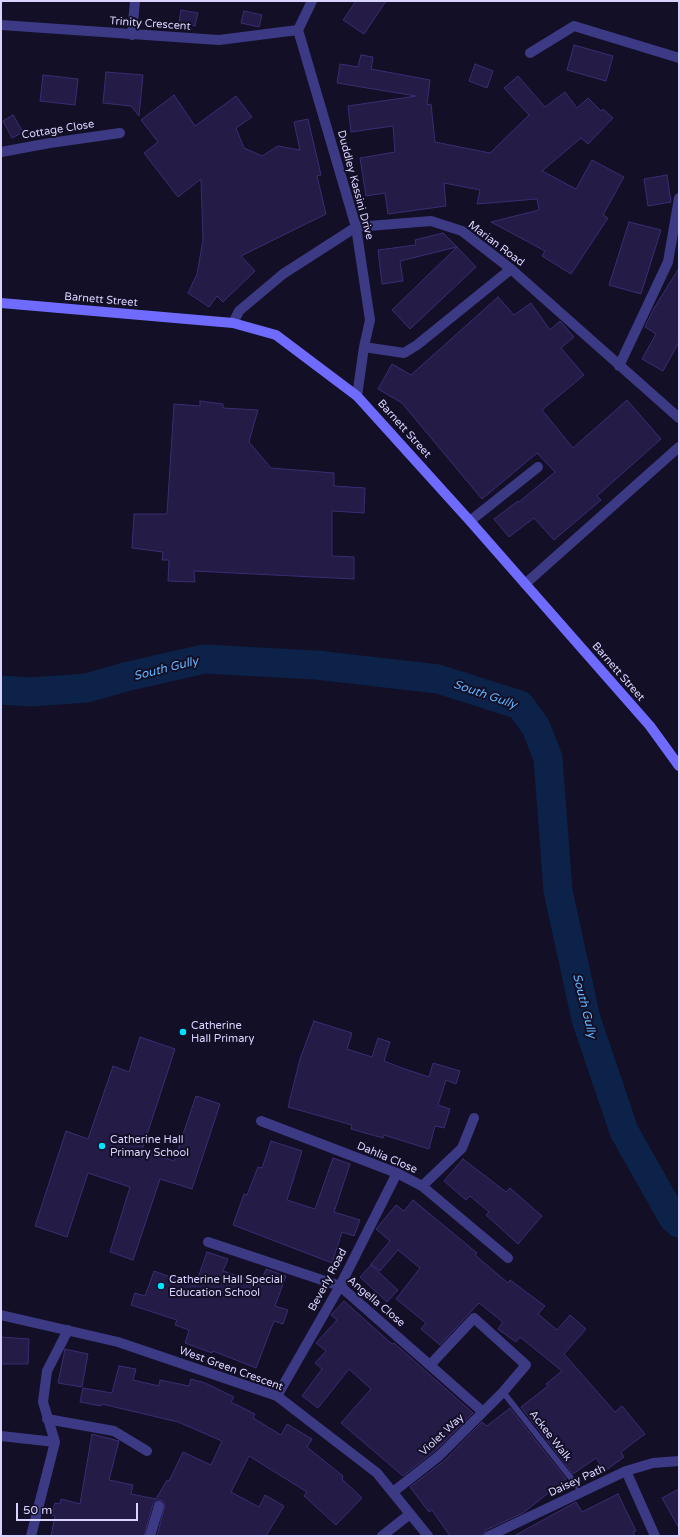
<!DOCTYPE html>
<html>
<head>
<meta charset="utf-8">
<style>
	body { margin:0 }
	#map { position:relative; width:680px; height:1537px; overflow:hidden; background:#130f26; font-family:"Varela Round",sans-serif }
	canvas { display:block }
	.frame { position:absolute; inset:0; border:2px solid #d9d4ff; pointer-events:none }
	.scale { position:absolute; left:16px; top:1503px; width:122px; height:18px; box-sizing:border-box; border:2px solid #d9d4ff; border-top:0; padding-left:5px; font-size:12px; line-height:14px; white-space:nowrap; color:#d9d4ff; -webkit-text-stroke:3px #130f26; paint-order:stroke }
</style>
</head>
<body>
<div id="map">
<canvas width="680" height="1537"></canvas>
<div class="frame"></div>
<div class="scale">50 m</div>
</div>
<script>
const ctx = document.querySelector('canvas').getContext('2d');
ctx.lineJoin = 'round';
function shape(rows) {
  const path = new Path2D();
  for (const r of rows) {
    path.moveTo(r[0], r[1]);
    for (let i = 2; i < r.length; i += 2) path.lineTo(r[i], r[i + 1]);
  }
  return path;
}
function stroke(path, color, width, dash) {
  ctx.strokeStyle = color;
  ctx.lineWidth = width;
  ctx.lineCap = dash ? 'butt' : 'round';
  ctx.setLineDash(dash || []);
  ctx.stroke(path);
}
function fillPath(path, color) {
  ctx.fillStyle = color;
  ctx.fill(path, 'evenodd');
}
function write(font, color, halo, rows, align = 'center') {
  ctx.font = font + ' "Varela Round",sans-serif';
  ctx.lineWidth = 4;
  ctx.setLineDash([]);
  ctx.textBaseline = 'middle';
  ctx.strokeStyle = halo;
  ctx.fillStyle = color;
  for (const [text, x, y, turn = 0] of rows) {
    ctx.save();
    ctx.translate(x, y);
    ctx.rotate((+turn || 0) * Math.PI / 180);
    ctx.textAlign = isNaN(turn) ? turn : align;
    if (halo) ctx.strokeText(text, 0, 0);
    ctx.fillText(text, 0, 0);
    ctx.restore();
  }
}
stroke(shape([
	[1,690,31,692,87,688,125,677,204,659,316,665,438,679,520,705,536,727,548,758,558,891,586,1019,624,1131,673,1218,679,1223]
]), '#0c2248', 29);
const building = shape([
	[356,1,386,1,364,34,343,20,356,1],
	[181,10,198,13,195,26,179,23,181,10],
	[244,11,262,15,259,27,241,23,244,11],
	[574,45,613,56,606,81,567,70,574,45],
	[361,55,373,57,371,69,430,80,427,105,431,104,435,142,490,153,529,115,504,88,518,76,545,107,565,92,577,108,588,98,601,111,603,109,613,118,588,144,581,138,542,171,576,189,592,160,624,177,603,215,608,218,571,274,542,256,545,251,491,222,539,210,537,199,477,204,480,190,444,183,446,206,388,214,385,193,366,196,360,158,395,152,393,126,351,132,348,106,416,96,337,83,340,64,358,67,361,55],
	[475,64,493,71,487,88,469,81,475,64],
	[106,72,143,75,139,116,131,106,103,103,106,72],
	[43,75,78,79,75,105,40,101,43,75],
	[174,95,195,126,236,96,252,117,236,128,244,148,262,156,278,146,300,150,294,122,308,119,321,175,317,176,326,214,241,256,255,271,223,302,217,296,209,307,188,293,197,274,203,240,201,179,178,197,144,153,158,142,141,120,174,95],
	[13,115,23,132,12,138,3,121,13,115],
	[667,175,671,202,648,206,644,179,667,175],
	[629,222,661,230,641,294,609,285,629,222],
	[443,233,457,247,400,261,403,281,382,284,378,250,416,245,415,240,443,233],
	[457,247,476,267,410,329,392,310,457,247],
	[679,268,679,342,663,371,642,359,656,334,645,327,653,310,679,268],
	[498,297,514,315,531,303,550,330,560,321,574,337,561,348,584,375,542,410,573,448,627,400,661,439,597,496,601,500,554,540,534,518,509,537,494,519,518,501,519,502,555,472,537,453,482,499,402,403,378,389,392,364,411,375,498,297],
	[200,401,223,404,223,408,258,410,249,442,271,468,334,473,334,486,365,488,364,513,332,511,332,556,354,557,354,579,194,571,195,582,168,581,169,560,162,560,163,552,132,548,134,514,167,514,174,404,200,406,200,401],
	[314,1021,352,1033,347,1049,372,1057,378,1038,390,1042,384,1061,402,1068,429,1077,433,1063,460,1071,456,1084,446,1080,438,1105,450,1109,444,1128,435,1126,429,1149,384,1135,383,1138,351,1129,352,1125,288,1107,300,1059,314,1021],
	[140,1037,175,1049,142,1150,174,1161,196,1096,220,1104,192,1189,160,1179,133,1260,110,1252,130,1187,88,1173,67,1237,35,1226,66,1131,88,1139,113,1066,129,1072,140,1037],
	[271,1141,302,1151,287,1200,315,1209,333,1158,350,1164,334,1212,360,1220,354,1236,342,1232,332,1263,233,1225,244,1194,247,1195,258,1167,262,1168,271,1141],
	[463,1159,506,1192,510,1188,542,1216,518,1244,486,1215,489,1212,470,1196,466,1200,444,1181,463,1159],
	[413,1200,477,1253,475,1255,508,1283,510,1280,545,1306,538,1314,557,1330,570,1315,586,1329,564,1354,615,1412,622,1406,645,1434,621,1452,624,1457,605,1471,596,1458,573,1474,521,1407,548,1386,546,1384,562,1371,520,1337,516,1342,498,1329,503,1322,479,1303,440,1345,421,1329,426,1323,396,1299,420,1268,398,1250,380,1271,371,1264,390,1241,376,1229,396,1205,404,1211,413,1200],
	[207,1252,228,1259,223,1271,260,1284,266,1269,286,1276,275,1306,288,1310,283,1324,274,1321,256,1368,213,1351,212,1353,185,1343,189,1330,175,1325,177,1320,131,1305,135,1293,145,1296,154,1271,195,1286,207,1252],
	[371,1265,398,1290,387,1302,360,1277,371,1265],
	[344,1301,392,1344,394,1343,473,1413,435,1451,403,1476,341,1423,371,1389,349,1369,318,1408,302,1396,322,1369,315,1363,326,1351,316,1343,337,1320,331,1315,344,1301],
	[1,1337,29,1339,28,1364,1,1364,1,1337],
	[65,1349,88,1354,82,1387,58,1383,65,1349],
	[119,1366,136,1369,133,1380,159,1386,160,1380,189,1386,191,1379,205,1383,234,1397,231,1402,255,1414,253,1418,281,1435,287,1424,312,1439,307,1447,343,1476,342,1479,362,1498,336,1525,304,1496,307,1492,249,1456,231,1492,259,1507,265,1495,284,1506,266,1536,157,1536,165,1505,163,1501,158,1500,153,1504,144,1536,51,1536,55,1516,52,1515,55,1503,60,1504,61,1499,80,1504,92,1434,119,1441,109,1480,133,1485,131,1494,156,1499,167,1480,169,1481,183,1452,211,1465,222,1441,178,1422,102,1404,101,1406,80,1402,83,1388,112,1393,119,1366],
	[510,1408,566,1479,523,1513,486,1530,483,1536,450,1536,432,1510,429,1512,410,1487,444,1461,482,1422,487,1426,510,1408],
	[679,1489,679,1528,662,1498,679,1489],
	[618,1494,636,1531,633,1532,635,1536,514,1536,576,1502,582,1512,618,1494]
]);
fillPath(building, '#241b47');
stroke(building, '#3b2d73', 1);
stroke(shape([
	[503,1392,582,1492]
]), '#3d3a85', 6);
stroke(shape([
	[1,25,219,40,298,30],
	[298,30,356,227,370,320,364,347,357,396],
	[298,30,312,1],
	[132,35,135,1],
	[530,53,574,26,679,58],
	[1,152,50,143,120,133],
	[233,323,239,311,283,274,356,227,431,221,462,231,511,269,679,418],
	[364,347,404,353,417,345,511,269],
	[619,366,668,262,679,198],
	[470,521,538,467],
	[525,584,679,447],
	[261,1121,397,1173,422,1186,508,1258],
	[422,1186,462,1148,474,1118],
	[208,1242,340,1286,483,1412],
	[1,1315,118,1342,277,1396,377,1473,428,1536],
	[277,1396,340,1286,397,1173],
	[47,1419,114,1431,147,1451],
	[1,1436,55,1442],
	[626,1471,655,1536],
	[393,1492,439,1456,503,1392,526,1365,474,1318,430,1365],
	[31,1536,55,1442,43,1402,47,1371,68,1330],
	[150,1536,159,1506],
	[382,1536,410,1514],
	[489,1536,626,1471,653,1463,679,1461]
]), '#3d3a85', 10);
stroke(shape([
	[1,303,233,323,276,335,357,396,470,521,650,726,679,766]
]), '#6f6bff', 10);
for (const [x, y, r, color] of [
	[183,1032,4,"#00e5ff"],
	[102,1146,4,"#00e5ff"],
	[161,1286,4,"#00e5ff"]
]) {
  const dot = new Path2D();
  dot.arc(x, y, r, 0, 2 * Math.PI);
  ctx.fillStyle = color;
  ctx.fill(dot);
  stroke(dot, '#130f26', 1.5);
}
write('11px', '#d9d4ff', '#130f26', [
	["Trinity Crescent",150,24,4],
	["Cottage Close",58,130,-9],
	["Duddley Kassini Drive",355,185,75],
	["Marian Road",496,244,37],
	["Barnett Street",101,300,5],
	["Barnett Street",404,429,48],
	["Barnett Street",618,672,49],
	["Dahlia Close",387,1158,23],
	["Beverly Road",328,1280,-62],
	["Angella Close",376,1302,40],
	["West Green Crescent",231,1369,20],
	["Violet Way",442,1435,-43],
	["Ackee Walk",550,1436,52],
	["Daisey Path",577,1481,-25]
]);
write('11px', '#d9d4ff', '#130f26', [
	["Catherine",191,1026],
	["Hall Primary",191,1039],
	["Catherine Hall",110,1140],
	["Primary School",110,1153],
	["Catherine Hall Special",169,1280],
	["Education School",169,1293]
], 'left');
write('italic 12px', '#62b6ff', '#130f26', [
	["South Gully",166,669,-14],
	["South Gully",485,695,19],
	["South Gully",584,1006,76]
]);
</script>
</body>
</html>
